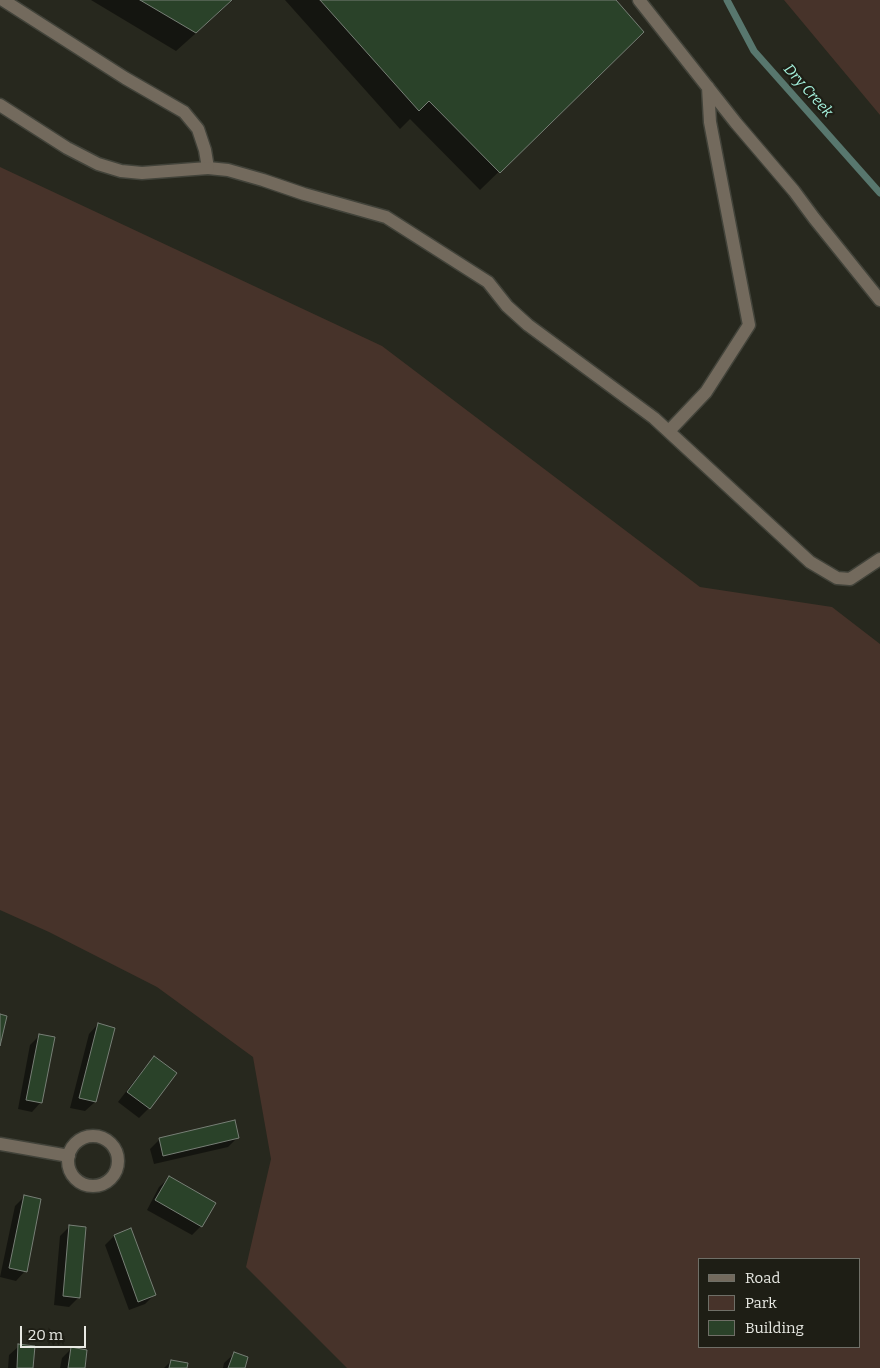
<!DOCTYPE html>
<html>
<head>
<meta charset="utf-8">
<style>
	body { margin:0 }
	#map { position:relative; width:880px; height:1368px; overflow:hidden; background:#27281e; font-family:Bitter,serif }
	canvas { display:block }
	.legend { position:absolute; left:698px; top:1258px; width:162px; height:90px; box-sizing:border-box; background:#1e1e15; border:1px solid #6f6f67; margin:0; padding:6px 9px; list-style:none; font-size:15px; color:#e8e9e3 }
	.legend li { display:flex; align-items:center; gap:10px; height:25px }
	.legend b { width:25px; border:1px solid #6f6f67 }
	.scale { position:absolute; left:20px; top:1326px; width:66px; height:22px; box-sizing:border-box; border:2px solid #e8e9e3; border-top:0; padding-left:6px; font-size:15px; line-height:18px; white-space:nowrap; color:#e8e9e3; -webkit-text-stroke:4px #1e1e15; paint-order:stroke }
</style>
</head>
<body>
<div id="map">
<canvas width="880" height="1368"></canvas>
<ul class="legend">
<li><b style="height:6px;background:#736a5d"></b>Road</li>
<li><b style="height:14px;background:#47332a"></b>Park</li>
<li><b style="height:14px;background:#2a4229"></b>Building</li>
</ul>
<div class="scale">20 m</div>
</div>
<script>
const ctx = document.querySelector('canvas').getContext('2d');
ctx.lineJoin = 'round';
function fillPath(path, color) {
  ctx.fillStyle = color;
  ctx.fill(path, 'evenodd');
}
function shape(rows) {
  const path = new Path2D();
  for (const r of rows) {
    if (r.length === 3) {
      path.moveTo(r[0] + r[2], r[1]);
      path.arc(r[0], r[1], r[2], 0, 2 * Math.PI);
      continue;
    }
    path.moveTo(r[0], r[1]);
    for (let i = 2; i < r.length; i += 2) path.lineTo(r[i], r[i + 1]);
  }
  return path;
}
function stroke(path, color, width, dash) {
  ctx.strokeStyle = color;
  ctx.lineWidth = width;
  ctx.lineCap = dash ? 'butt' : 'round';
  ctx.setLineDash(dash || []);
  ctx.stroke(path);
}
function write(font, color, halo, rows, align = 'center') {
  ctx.font = font + ' Bitter,serif';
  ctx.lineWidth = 4.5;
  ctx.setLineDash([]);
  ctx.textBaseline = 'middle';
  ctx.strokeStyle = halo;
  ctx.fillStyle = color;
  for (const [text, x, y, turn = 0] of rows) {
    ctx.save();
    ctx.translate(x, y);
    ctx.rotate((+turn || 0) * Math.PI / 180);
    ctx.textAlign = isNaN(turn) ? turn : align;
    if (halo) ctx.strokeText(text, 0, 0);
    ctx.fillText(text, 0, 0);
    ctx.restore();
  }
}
fillPath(shape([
	[784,0,880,0,880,115],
	[0,167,382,346,700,587,832,607,880,644,880,1368,347,1368,246,1267,271,1159,253,1057,157,987,49,932,0,910],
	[859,1259,859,1347,699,1347,699,1259]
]), '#47332a');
fillPath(shape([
	[91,0,233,0,176,51],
	[285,0,614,0,624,50,480,190,410,119,400,129],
	[98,1024,95,1102,85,1111,70,1108,89,1034],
	[40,1035,41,1102,32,1112,18,1109,30,1045],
	[154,1058,175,1073,149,1108,139,1118,118,1102,145,1067],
	[238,1137,228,1147,154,1164,150,1149,159,1140],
	[169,1178,201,1226,192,1235,147,1210,159,1187],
	[24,1197,25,1271,16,1281,0,1277,15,1206],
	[70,1226,79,1297,69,1307,54,1305,60,1236],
	[114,1236,154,1295,145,1304,129,1310,105,1245],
	[19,1346,32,1368,8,1368,9,1355],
	[71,1349,84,1368,60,1368,62,1358],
	[234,1354,243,1368,223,1368,224,1363],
	[171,1361,186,1368,164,1368]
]), '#0007');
stroke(shape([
	[727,0,754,51,880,193]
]), '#58776e', 7);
const building = shape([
	[140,0,232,0,196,33,140,0],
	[320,0,616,0,644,32,500,173,429,101,419,111,320,0],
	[0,1014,7,1016,0,1046,0,1014],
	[98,1023,115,1028,96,1102,79,1098,98,1023],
	[39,1034,55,1037,42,1103,26,1100,39,1034],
	[154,1056,177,1073,150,1109,127,1092,154,1056],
	[235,1120,239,1138,163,1156,159,1138,235,1120],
	[169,1176,216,1203,202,1227,155,1200,169,1176],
	[24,1195,41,1199,27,1272,9,1268,24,1195],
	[69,1225,86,1227,80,1298,63,1296,69,1225],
	[131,1228,156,1295,138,1302,114,1235,131,1228],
	[18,1344,35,1346,33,1368,17,1368,18,1344],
	[71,1347,87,1350,85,1368,68,1368,71,1347],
	[234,1352,248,1357,245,1368,228,1368,234,1352],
	[171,1360,188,1363,187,1368,169,1368,171,1360]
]);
fillPath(building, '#2a4229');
stroke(building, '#777f76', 1);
const service = shape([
	[3,0,125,78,184,112,198,129,205,150,208,168,228,170,263,180,304,194,386,217,488,282,507,306,528,325,654,418,810,562,837,578,850,579,880,559],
	[639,0,736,123,794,191,814,218,880,300],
	[669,431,706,392,749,325,710,122,708,87]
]);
const minor = shape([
	[0,105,67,148,98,164,121,171,142,173,208,168],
	[93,1161,25],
	[0,1144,69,1156]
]);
stroke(service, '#42433a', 15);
stroke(minor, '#42433a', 15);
stroke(service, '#736a5d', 12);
stroke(minor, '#736a5d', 12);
write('italic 15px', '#a7f5e0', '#1e1e15', [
	["Dry Creek",808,91,48]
]);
</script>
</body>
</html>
